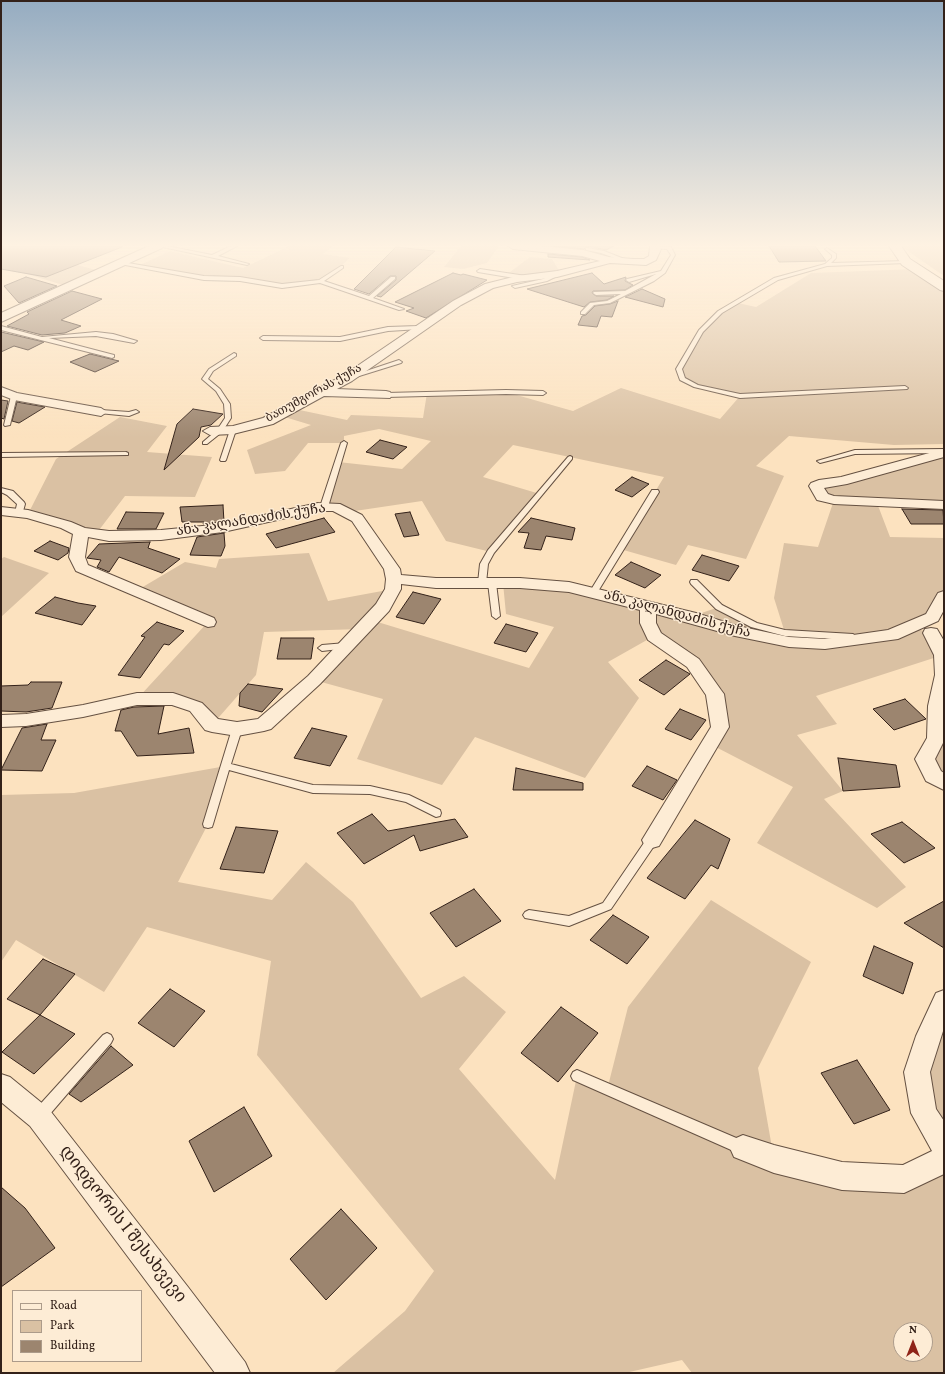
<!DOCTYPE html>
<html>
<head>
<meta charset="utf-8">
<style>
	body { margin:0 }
	#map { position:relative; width:945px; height:1374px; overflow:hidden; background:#fce2bf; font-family:Vollkorn,serif }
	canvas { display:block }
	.frame { position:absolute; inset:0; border:2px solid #332119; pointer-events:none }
	.legend { position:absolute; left:12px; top:1290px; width:130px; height:72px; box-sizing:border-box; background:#fdecd5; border:1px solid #ac9b8a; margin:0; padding:5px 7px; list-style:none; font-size:12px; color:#332119 }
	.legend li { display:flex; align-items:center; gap:8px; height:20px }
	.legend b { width:20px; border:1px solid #ac9b8a }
	.north { position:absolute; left:893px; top:1322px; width:40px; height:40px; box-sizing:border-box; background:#fdecd5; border:1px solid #ac9b8a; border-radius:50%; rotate:0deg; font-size:11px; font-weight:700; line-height:16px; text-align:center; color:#332119 }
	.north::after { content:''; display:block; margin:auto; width:14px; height:18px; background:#8f2418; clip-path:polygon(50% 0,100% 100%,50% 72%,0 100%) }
</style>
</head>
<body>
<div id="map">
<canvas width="945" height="1374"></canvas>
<div class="frame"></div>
<ul class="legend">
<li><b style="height:5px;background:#fdecd5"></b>Road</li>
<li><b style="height:11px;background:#dac1a3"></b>Park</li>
<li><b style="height:11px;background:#9c856f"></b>Building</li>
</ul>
<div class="north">N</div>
</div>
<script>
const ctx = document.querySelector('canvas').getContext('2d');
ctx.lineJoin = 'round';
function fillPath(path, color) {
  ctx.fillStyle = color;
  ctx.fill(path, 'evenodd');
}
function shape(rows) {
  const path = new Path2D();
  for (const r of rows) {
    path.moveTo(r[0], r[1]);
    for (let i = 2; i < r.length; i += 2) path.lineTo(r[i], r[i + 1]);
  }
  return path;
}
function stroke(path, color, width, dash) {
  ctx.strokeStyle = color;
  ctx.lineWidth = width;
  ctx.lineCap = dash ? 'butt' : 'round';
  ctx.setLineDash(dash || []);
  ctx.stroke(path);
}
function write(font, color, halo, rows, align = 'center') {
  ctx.font = font + ' Vollkorn,"Noto Serif Georgian",serif';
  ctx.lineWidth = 3;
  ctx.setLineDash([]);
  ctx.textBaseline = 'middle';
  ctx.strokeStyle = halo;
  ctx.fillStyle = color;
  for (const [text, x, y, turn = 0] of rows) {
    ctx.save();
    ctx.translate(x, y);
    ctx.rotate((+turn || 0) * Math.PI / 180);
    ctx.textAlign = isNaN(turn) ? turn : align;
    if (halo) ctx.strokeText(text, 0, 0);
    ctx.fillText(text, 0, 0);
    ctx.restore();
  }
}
fillPath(shape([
	[23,246,60,246,54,249,63,261,96,270,63,285,27,274,19,248],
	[289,246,333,246,323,254,350,258,341,266,317,280,297,285,285,285,218,276,187,275,140,265,170,251,243,268,283,249,298,251,284,249],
	[461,246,499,246,487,263,463,269,444,267],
	[895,246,944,246,944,276,905,249,897,249],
	[530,257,552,259,560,272,526,278,506,275],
	[916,269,944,287,944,444,894,445,789,436,756,466,784,476,746,559,688,545,676,565,620,549,664,477,513,445,483,477,540,494,491,552,446,541,422,501,348,512,324,507,338,462,402,469,431,441,379,429,344,436,344,443,308,443,285,471,255,474,247,450,311,425,278,415,290,408,347,420,351,415,423,418,427,393,506,392,573,411,621,388,720,419,740,396,696,386,682,379,679,369,701,331,720,312,738,303,756,307,811,273],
	[120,417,167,426,147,452,212,457,195,497,125,496,96,534,28,514,56,459],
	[944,453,944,505,877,503,890,537,944,538,944,596,932,617,911,627,931,633,943,655,816,696,837,724,797,735,843,791,824,799,906,887,877,908,757,843,793,787,710,744,720,727,693,663,654,636,608,662,639,698,585,778,475,737,442,785,357,759,383,699,314,680,361,629,264,632,256,675,212,725,196,707,137,699,208,622,136,591,185,562,216,568,219,559,309,553,328,601,393,589,371,620,529,668,554,627,506,614,503,583,569,587,690,617,719,607,754,625,785,633,774,598,784,543,818,547,834,500,816,486],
	[4,557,49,573,1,617,1,559],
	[944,675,944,783,933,776],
	[226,766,208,824,178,882,272,900,306,862,353,902,421,998,464,976,506,1012,459,1069,555,1180,577,1076,607,1090,628,1007,711,900,811,962,758,1068,774,1159,842,1176,944,1160,944,1373,692,1373,682,1360,625,1373,333,1373,405,1311,434,1271,257,1055,271,961,147,927,104,992,16,940,1,962,1,795,74,793],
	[901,1330,925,1330,925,1354,901,1354],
	[944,1005,944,1146,924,1113,928,1036]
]), '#dac1a3');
const building = shape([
	[1,246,122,246,122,247,46,277,1,269,1,246],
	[556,246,614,246,606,250,588,246,584,249,556,246],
	[769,246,815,246,826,261,779,262,769,246],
	[396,247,435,251,381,297,377,296,396,280,396,276,390,276,369,294,354,289,396,247],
	[548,254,582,257,590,260,548,257,548,254],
	[453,273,461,275,463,274,487,280,426,318,406,311,414,308,395,302,453,273],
	[592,273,604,284,626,277,625,281,633,285,625,290,593,291,592,293,596,296,614,296,607,300,590,302,584,307,527,289,592,273],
	[26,277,57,286,19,303,4,286,26,277],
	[642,289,665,299,663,307,625,297,642,289],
	[72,291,102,299,61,320,81,326,65,333,42,335,7,326,29,314,27,312,72,291],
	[618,301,612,317,601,316,597,327,578,325,582,316,586,315,595,306,610,304,618,301],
	[1,332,44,342,28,350,14,346,1,352,1,332],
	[90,354,119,361,95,372,70,362,90,354],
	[1,400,8,401,4,419,1,418,1,400],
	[17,402,22,403,45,407,19,423,12,421,17,402],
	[193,409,223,414,211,425,201,427,199,437,164,470,177,424,193,409],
	[380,440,407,447,393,459,366,452,380,440],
	[632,477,649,484,632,497,615,490,632,477],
	[223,505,224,522,203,524,204,522,182,522,180,507,223,505],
	[902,509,943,510,944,524,911,524,902,509],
	[126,512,164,513,156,529,117,529,126,512],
	[410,512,419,535,404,537,395,514,410,512],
	[324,518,335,532,276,548,266,534,324,518],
	[531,518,575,528,572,540,546,536,541,550,524,548,529,533,518,532,531,518],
	[224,533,225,546,221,556,190,555,197,537,224,533],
	[50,541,69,548,68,553,58,560,34,551,50,541],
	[150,542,148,548,180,559,162,573,119,557,109,572,97,567,101,560,87,558,99,544,150,542],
	[702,555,739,566,729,581,692,570,702,555],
	[631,562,661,575,645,588,615,575,631,562],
	[413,592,441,599,424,624,396,617,413,592],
	[55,597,78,603,96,606,82,625,35,613,55,597],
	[157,622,184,631,169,645,164,644,140,678,118,675,145,637,141,636,157,622],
	[506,624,538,633,526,652,494,643,506,624],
	[281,638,314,638,311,659,277,659,281,638],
	[666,660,690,674,664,695,639,680,666,660],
	[31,682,62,682,52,708,26,712,1,711,1,686,28,685,31,682],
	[248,684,283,689,262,712,239,706,240,693,248,684],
	[905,699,926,719,894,730,873,709,905,699],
	[164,706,158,734,189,728,194,753,137,756,121,731,115,731,121,710,134,707,164,706],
	[680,709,706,720,691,740,665,729,680,709],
	[47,724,41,740,56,740,42,771,1,770,22,728,47,724],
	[312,728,347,736,330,766,294,758,312,728],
	[838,758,896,765,900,787,843,791,838,758],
	[647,766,677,780,663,800,632,786,647,766],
	[516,768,583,783,583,790,513,790,516,768],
	[372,814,388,831,455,819,468,837,420,851,414,835,364,864,337,833,372,814],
	[695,820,730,839,718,869,711,865,685,899,647,878,695,820],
	[902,822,935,848,904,863,871,834,902,822],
	[236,827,278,831,264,873,220,869,236,827],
	[474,889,501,921,456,947,430,913,474,889],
	[944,901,944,948,904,923,944,901],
	[613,915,649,937,627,964,590,940,613,915],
	[874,946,913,963,903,994,863,976,874,946],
	[43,959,75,974,40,1015,7,999,43,959],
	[170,989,205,1011,174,1047,138,1023,170,989],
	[561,1007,598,1033,558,1082,521,1053,561,1007],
	[40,1015,75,1034,34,1074,2,1052,40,1015],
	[111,1046,133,1065,81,1102,69,1094,111,1046],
	[857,1060,890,1110,854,1124,821,1073,857,1060],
	[244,1107,272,1156,214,1192,189,1141,244,1107],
	[1,1187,25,1208,55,1248,1,1287,1,1187],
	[341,1209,377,1248,326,1300,290,1259,341,1209]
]);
fillPath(building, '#9c856f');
stroke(building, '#332119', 1);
const service = shape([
	[158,246,167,246,212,255,231,246,237,246,218,256,249,264,247,265,158,246],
	[653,246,671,247,675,255,665,273,654,281,610,303,594,305,585,314,581,314,581,312,590,303,607,301,621,294,596,295,593,293,594,292,625,291,656,274,629,282,626,280,627,279,661,271,671,255,667,249,655,248,653,248,653,246],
	[588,248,604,251,632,262,628,263,601,253,586,250,586,248,588,248],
	[827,248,836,254,836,258,831,263,906,261,908,262,906,263,827,266,778,280,722,313,703,332,682,369,685,378,698,385,740,394,905,386,908,388,907,389,740,398,694,387,680,380,676,369,699,330,718,311,774,278,825,264,832,258,832,255,825,249,827,248],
	[122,262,204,276,240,277,282,284,319,280,341,266,343,266,343,268,324,281,369,296,391,277,395,277,395,279,373,298,404,309,399,310,320,283,282,288,240,281,204,280,120,264,120,262,122,262],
	[480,269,526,276,529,278,526,280,478,272,477,271,480,269],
	[557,272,560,274,559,275,547,281,515,288,512,286,543,279,557,272],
	[1,326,42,337,96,332,113,334,137,341,134,343,96,336,49,338,114,355,114,357,112,358,1,330,1,326],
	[418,326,420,327,420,329,388,331,340,341,263,340,260,338,263,336,340,337,388,327,418,326],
	[234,353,236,354,236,356,213,371,208,379,220,389,230,404,231,418,222,432,207,444,203,444,203,442,217,430,225,418,224,404,216,391,202,379,209,369,234,353],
	[399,360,402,362,401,363,356,377,351,376,399,360],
	[506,390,543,391,546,393,543,395,506,394,386,397,383,395,386,393,506,390],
	[14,394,17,396,10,425,5,426,4,425,11,396,14,394],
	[101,410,129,412,136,410,139,412,129,416,99,413,98,412,101,410],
	[233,428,236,430,226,460,225,461,221,461,220,460,230,430,233,428],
	[344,441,347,443,328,507,324,509,321,509,320,507,341,443,344,441],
	[944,449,944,453,855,454,820,463,817,461,855,450,944,449],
	[126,452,128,453,128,455,1,457,1,453,126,452],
	[570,456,572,457,572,459,494,553,488,564,486,583,482,585,479,585,478,583,480,564,488,550,568,457,570,456],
	[1,488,13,491,24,502,25,504,22,515,16,515,15,513,17,504,7,495,1,492,1,488],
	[652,490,658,490,659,492,597,593,593,595,590,595,589,593,652,490],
	[691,580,697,580,722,605,757,623,785,630,853,634,857,637,853,640,785,636,751,627,716,609,691,584,690,582,691,580],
	[489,581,492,581,496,583,500,616,496,619,492,616,488,583,489,581],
	[346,643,349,644,350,646,349,648,322,651,318,648,322,645,346,643],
	[237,726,242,729,231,764,313,785,370,786,409,795,440,810,441,813,440,816,436,817,406,802,370,794,313,793,229,770,213,824,212,827,208,828,204,827,203,824,232,729,237,726],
	[652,836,656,837,657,840,656,843,611,909,569,926,525,918,523,915,525,912,529,910,569,916,603,903,648,837,652,836],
	[107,1033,111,1035,113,1039,111,1043,44,1121,39,1122,34,1121,32,1116,34,1111,103,1035,107,1033],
	[577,1070,748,1143,750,1148,748,1153,743,1155,738,1153,573,1080,571,1076,573,1072,577,1070]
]);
const minor = shape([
	[508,246,541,246,583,250,609,257,633,259,644,259,649,256,650,246,660,246,661,249,656,260,646,265,610,263,557,277,517,282,493,288,461,305,352,381,337,389,386,391,390,392,392,395,390,398,324,396,273,424,233,434,210,435,203,431,210,427,233,426,263,418,344,375,453,301,485,284,517,276,557,271,600,261,582,256,513,249,508,246],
	[1,387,17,393,101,408,107,412,101,416,14,400,1,395,1,387],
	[944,449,944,457,847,484,824,488,828,494,834,496,944,501,944,509,834,504,817,500,809,486,811,483,819,480,841,477,944,449],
	[318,503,340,504,362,515,400,569,401,575,436,578,520,578,569,582,696,613,738,626,789,637,825,639,888,630,926,614,938,593,944,591,944,610,938,621,898,639,825,649,789,647,735,636,656,614,656,623,661,633,699,659,721,690,724,694,729,727,659,846,652,848,645,846,642,840,711,727,706,695,687,667,648,640,640,623,640,610,569,592,520,588,436,588,401,584,401,589,389,611,320,684,271,729,264,731,237,736,212,732,205,730,190,711,172,705,137,705,83,717,26,726,1,727,1,715,26,714,83,705,137,693,173,693,179,695,202,703,218,719,237,722,258,719,308,676,376,604,385,589,386,579,384,569,352,521,333,511,318,511,223,532,161,540,109,541,88,537,85,557,88,565,214,618,216,622,214,626,208,627,76,571,69,557,73,534,61,528,27,518,1,515,1,507,28,510,71,522,85,528,109,531,161,530,223,524,318,503],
	[931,628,937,629,944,641,944,741,935,759,941,771,944,773,944,790,926,781,915,759,927,738,928,706,935,675,934,655,923,633,925,629,931,628],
	[944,990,944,1028,930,1072,936,1109,944,1121,944,1174,904,1193,842,1190,774,1173,734,1157,730,1148,734,1139,743,1135,774,1145,842,1162,903,1165,932,1151,911,1113,904,1072,916,1036,936,993,944,990],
	[1,1074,10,1077,48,1108,188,1287,245,1362,250,1373,215,1373,30,1126,1,1102,1,1074]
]);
const tertiary = shape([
	[149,246,164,246,162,248,1,322,1,313,149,246],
	[889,246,901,246,910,259,944,281,944,291,940,290,902,265,889,246]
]);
stroke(service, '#655142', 2);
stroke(minor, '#655142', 2);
stroke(tertiary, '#655142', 2);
fillPath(service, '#fdecd5');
fillPath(minor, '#fdecd5');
fillPath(tertiary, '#fdecd5');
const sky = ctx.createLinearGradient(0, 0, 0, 438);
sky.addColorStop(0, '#95acc1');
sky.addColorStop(0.56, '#fef2e2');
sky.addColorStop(1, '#fef2e200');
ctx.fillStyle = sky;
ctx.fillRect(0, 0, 945, 438);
write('12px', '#332119', '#fdecd5', [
	["ბათუმგორას ქუჩა",314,394,-29]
]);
write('14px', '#332119', '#fdecd5', [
	["ანა კალანდაძის ქუჩა",251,521,-9],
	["ანა კალანდაძის ქუჩა",677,615,15]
]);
write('17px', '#332119', '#fdecd5', [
	["დიდგორის I შესახვევი",122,1225,52]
]);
</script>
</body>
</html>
